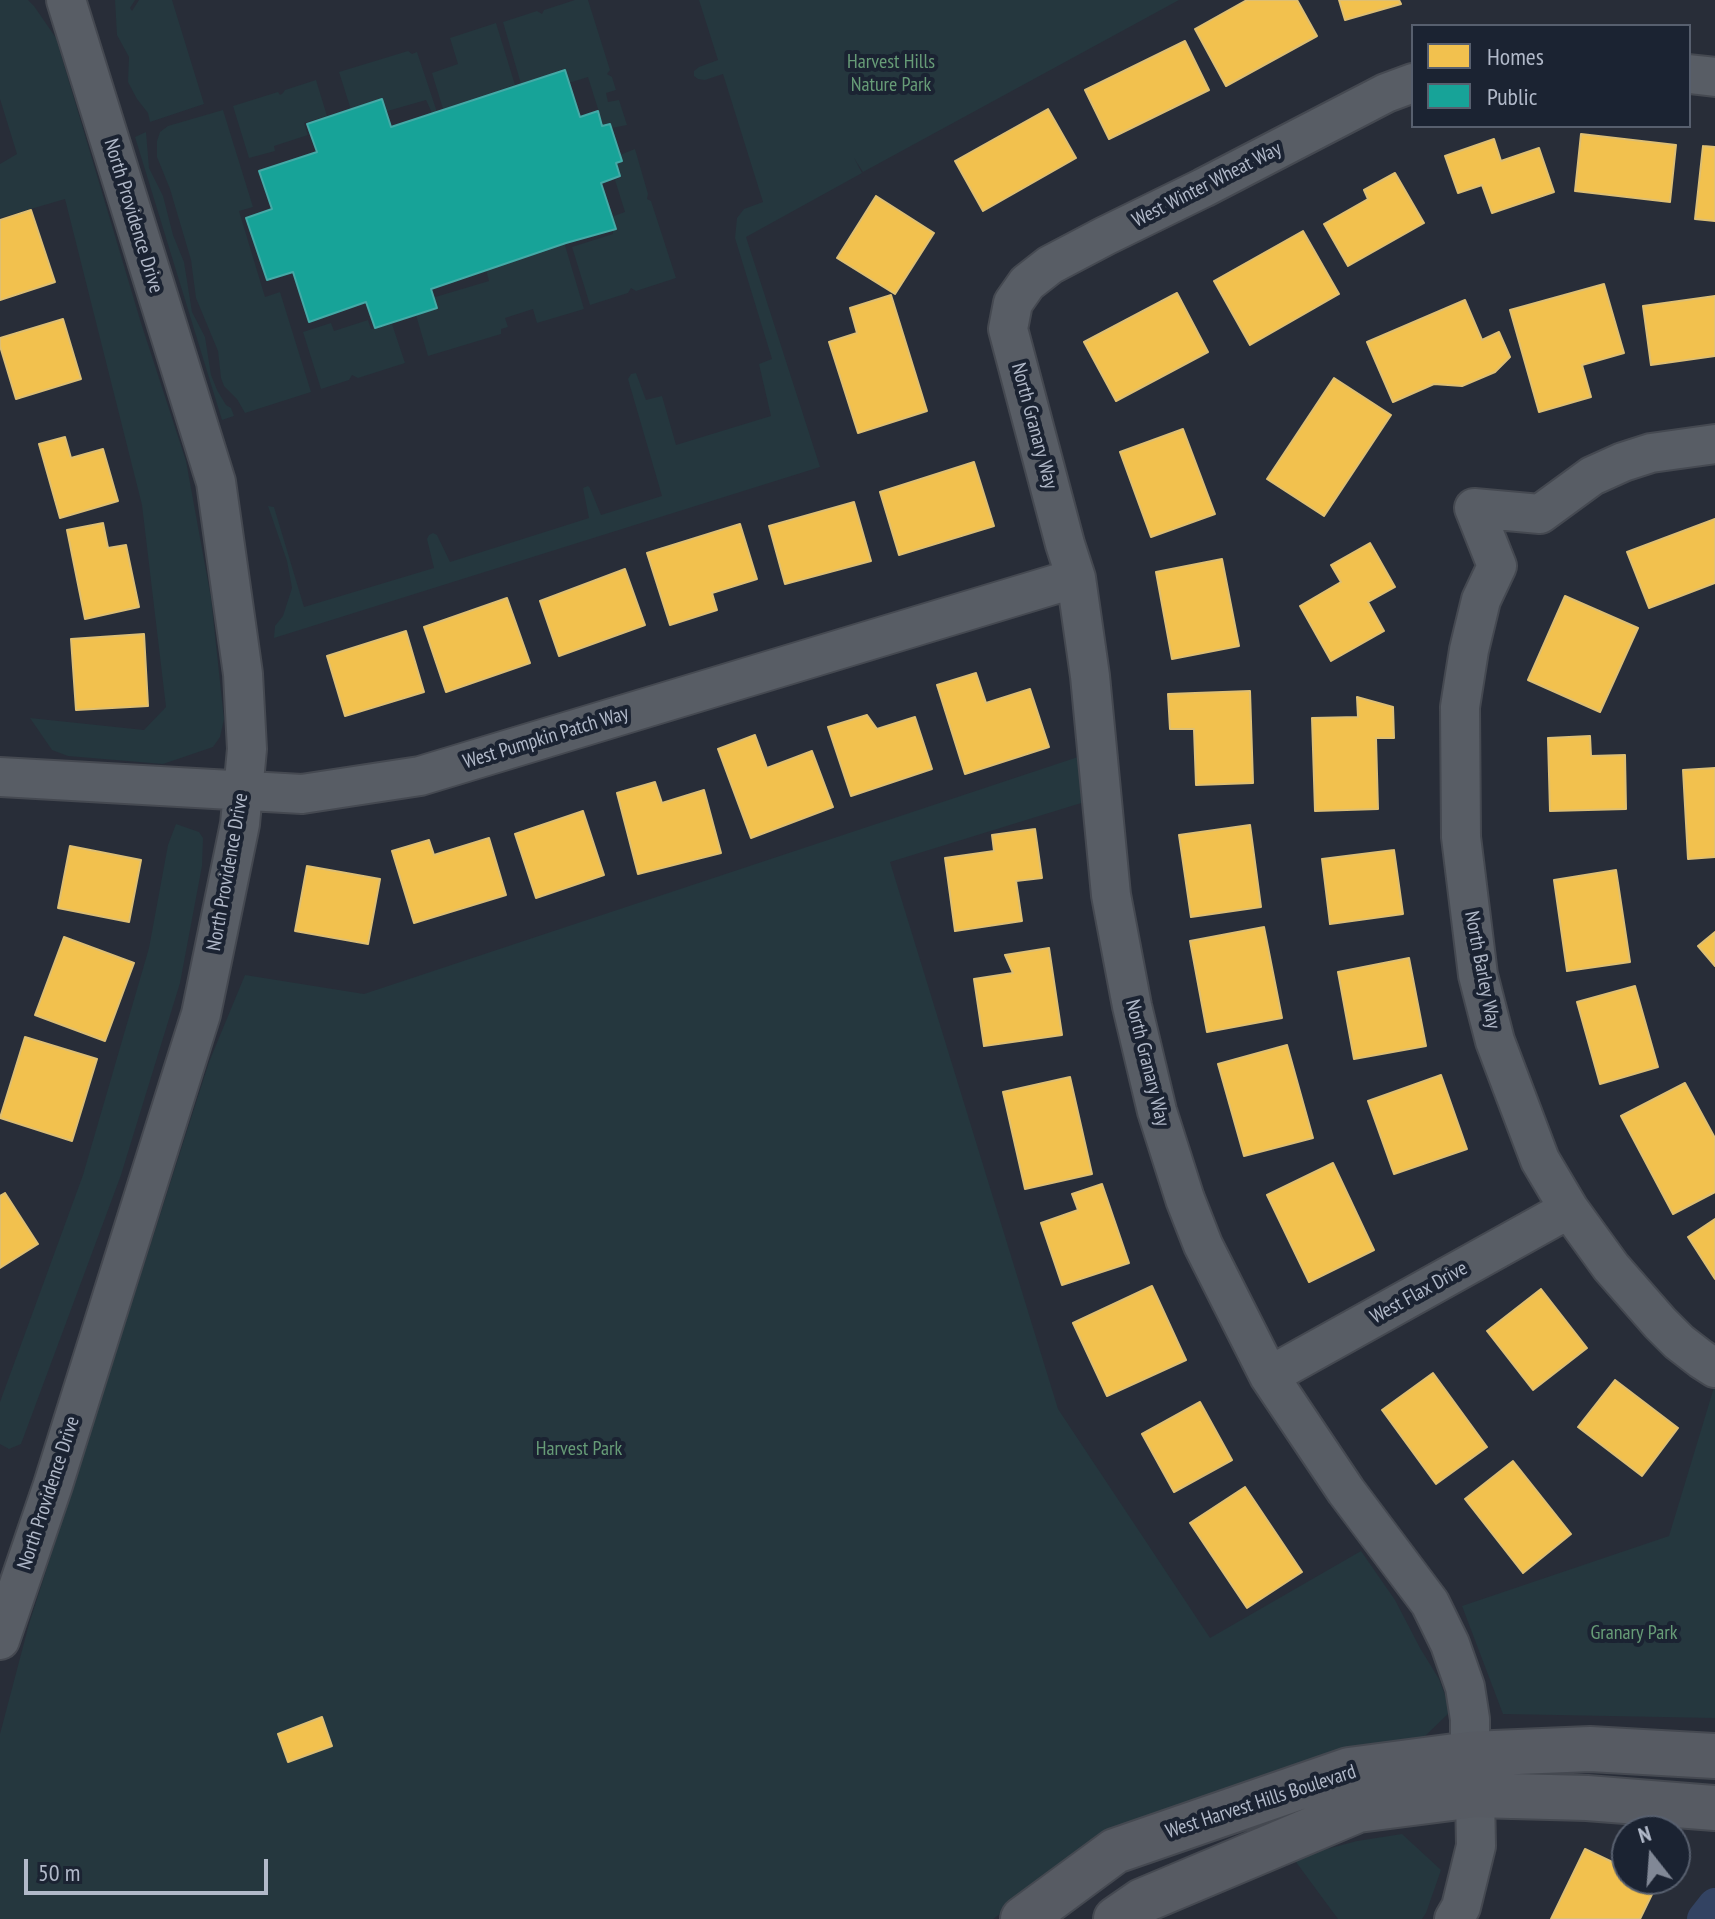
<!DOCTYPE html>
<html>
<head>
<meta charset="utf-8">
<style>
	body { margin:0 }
	#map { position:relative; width:1715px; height:1919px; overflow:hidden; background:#282d38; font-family:"PT Sans Narrow",sans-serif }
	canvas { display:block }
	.legend { position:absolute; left:1411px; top:24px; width:280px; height:104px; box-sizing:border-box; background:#1b2332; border:2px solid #575f6e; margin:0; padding:10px 14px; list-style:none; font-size:24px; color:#b1b9c9 }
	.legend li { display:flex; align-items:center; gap:16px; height:40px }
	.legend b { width:40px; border:2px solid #575f6e }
	.north { position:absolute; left:1611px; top:1815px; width:80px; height:80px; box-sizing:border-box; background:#1b2332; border:2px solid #575f6e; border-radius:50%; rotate:343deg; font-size:22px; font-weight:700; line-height:32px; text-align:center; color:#b1b9c9 }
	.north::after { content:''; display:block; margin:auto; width:28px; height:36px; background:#818896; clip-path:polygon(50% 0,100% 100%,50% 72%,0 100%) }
	.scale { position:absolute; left:24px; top:1859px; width:244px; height:36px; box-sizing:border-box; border:4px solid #b1b9c9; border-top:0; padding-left:10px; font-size:24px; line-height:28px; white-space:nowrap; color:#b1b9c9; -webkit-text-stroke:6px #1b2332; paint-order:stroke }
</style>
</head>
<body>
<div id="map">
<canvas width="1715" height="1919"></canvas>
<ul class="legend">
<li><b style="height:22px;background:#f2c14e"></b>Homes</li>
<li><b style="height:22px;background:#17a398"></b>Public</li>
</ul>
<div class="north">N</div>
<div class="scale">50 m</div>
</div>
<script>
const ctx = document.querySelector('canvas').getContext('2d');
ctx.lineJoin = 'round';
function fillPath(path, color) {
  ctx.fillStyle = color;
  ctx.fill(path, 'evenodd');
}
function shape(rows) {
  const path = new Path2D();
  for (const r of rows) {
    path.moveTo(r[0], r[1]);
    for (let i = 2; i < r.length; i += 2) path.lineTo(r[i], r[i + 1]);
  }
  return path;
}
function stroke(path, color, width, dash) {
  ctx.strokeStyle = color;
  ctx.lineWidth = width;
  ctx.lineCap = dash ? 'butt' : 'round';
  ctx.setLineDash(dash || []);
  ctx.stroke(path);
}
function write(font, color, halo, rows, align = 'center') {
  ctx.font = font + ' "PT Sans Narrow",sans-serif';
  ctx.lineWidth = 8;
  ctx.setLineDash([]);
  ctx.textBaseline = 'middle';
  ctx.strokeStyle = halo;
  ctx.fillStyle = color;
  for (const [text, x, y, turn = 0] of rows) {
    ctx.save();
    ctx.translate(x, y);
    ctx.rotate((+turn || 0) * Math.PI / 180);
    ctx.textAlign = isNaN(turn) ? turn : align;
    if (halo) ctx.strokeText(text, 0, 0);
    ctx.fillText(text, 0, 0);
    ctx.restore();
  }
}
fillPath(shape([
	[0,0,28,0,34,6,56,38,141,323,186,461,211,598,224,719,220,737,213,747,163,764,68,756,52,750,30,718,144,730,166,707,142,505,65,199,0,218,0,164,17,154,0,99],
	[115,0,135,0,130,8,132,11,139,0,172,0,204,104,150,122,148,113,137,99,128,82,129,57,117,35],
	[575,0,588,0,610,70,607,74,612,77,616,90,606,93,608,102,619,100,627,125,612,128,609,123,603,125,588,77,569,83,564,69,521,84,503,22,537,11,542,14,544,10],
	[699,0,1179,0,863,172,854,158,862,173,746,237,820,467,274,638,275,626,283,616,292,588,287,561,268,506,274,507,304,607,434,568,427,539,429,535,433,533,437,535,450,562,589,518,583,488,588,486,590,488,601,515,662,496,628,379,631,374,636,373,646,400,662,396,676,445,771,416,759,364,772,359,735,238,737,218,744,209,763,202,723,74,705,80,698,79,694,76,694,71,699,67,718,60],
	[496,23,515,85,443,109,432,73,458,64,450,38],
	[408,51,412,54,417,52,437,112,432,113,426,100,377,114,352,113,339,72],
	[316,80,327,116,304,123,308,135,274,146,275,151,249,158,233,106,278,92,280,95,283,93,285,90],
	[223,110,253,207,239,211,265,297,280,292,311,392,245,413,237,399,224,386,221,378,218,351,196,298,191,260,170,189,157,157,157,141,160,132,168,126],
	[146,132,149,168,163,196,173,235,184,262,192,312,205,337,211,375,217,390,226,405,231,408,234,416,222,420,135,137],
	[635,149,648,194,647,199,651,201,676,278,636,291,631,288,628,293,590,305,572,247,613,234,611,217,625,212,615,180,621,177,616,163,623,161,620,155],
	[564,242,584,309,537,323,533,309,505,318,508,327,501,329,501,334,428,356,416,315,435,309,432,298,489,281,485,266],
	[368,320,371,329,392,324,405,363,358,378,352,375,349,380,321,389,303,332,331,323,334,331],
	[1078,757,1091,800,890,862,1058,1409,1210,1638,1361,1551,1395,1600,1420,1648,1439,1679,1451,1711,1424,1737,1264,1778,1089,1850,993,1919,0,1919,0,1734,29,1624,209,1062,245,975,364,994],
	[176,824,199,832,203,838,202,866,180,983,121,1175,21,1444,9,1449,0,1444,0,1402,83,1175,149,948,168,845],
	[1715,1384,1715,1718,1503,1714,1462,1606,1669,1536],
	[1402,1834,1441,1870,1426,1913,1422,1919,1338,1919,1293,1858,1357,1841]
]), '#25373e');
const homes = shape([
	[1247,0,1297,0,1317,36,1226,86,1195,29,1247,0],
	[1339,0,1399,0,1401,4,1345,20,1339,0],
	[1185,41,1209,90,1109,139,1085,90,1185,41],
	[1048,109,1076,158,983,211,955,161,1048,109],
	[1581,134,1676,145,1670,202,1575,191,1581,134],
	[1494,139,1501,161,1539,148,1554,192,1492,213,1482,185,1458,193,1445,156,1494,139],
	[1703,146,1715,147,1715,221,1695,219,1703,146],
	[1395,173,1424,223,1348,266,1324,224,1368,199,1364,190,1395,173],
	[876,196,934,233,895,294,837,258,876,196],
	[31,210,55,282,0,300,0,220,31,210],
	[1303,231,1339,294,1250,345,1214,281,1303,231],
	[1604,284,1624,353,1582,365,1591,397,1539,412,1510,310,1604,284],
	[1177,293,1208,352,1116,401,1084,342,1177,293],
	[891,295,927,411,858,433,829,342,857,333,850,308,891,295],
	[1715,296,1715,356,1651,365,1643,306,1715,296],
	[1465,300,1482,340,1499,332,1510,357,1495,372,1462,386,1434,384,1393,402,1367,342,1465,300],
	[63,319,81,379,16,399,0,346,0,338,63,319],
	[1334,378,1391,415,1324,516,1267,479,1334,378],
	[1183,429,1215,514,1151,537,1120,452,1183,429],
	[65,437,71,458,103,449,118,501,60,518,39,444,65,437],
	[974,462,994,526,899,555,880,492,974,462],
	[854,502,871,561,785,584,769,526,854,502],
	[1715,519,1715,583,1649,608,1627,552,1715,519],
	[103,523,108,548,126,545,139,607,85,619,67,530,103,523],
	[740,524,757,579,712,593,717,610,670,625,647,553,740,524],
	[1370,543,1395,587,1368,602,1384,631,1331,661,1300,606,1341,582,1331,565,1370,543],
	[1222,559,1239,646,1172,659,1156,572,1222,559],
	[625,569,645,625,559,656,540,601,625,569],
	[1565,596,1638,628,1600,712,1528,680,1565,596],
	[507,598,530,663,446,692,424,627,507,598],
	[406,631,424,692,345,716,327,656,406,631],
	[144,634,148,706,76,710,71,639,144,634],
	[976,673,986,703,1030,689,1049,747,965,774,937,685,976,673],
	[1250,691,1253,783,1196,785,1194,729,1170,729,1168,694,1250,691],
	[1357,697,1393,707,1394,738,1376,738,1378,809,1315,811,1312,718,1358,717,1357,697],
	[867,715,877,729,915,717,932,769,851,796,828,727,867,715],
	[755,735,767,768,812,751,833,807,751,838,718,749,755,735],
	[1590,736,1591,756,1625,755,1626,809,1550,811,1548,738,1590,736],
	[1715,768,1715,857,1688,859,1683,770,1715,768],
	[655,782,662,803,704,790,721,853,638,874,617,793,655,782],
	[583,811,604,875,536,898,515,834,583,811],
	[1250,825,1261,907,1191,917,1179,835,1250,825],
	[1035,829,1042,878,1016,881,1022,921,955,931,945,858,994,851,992,835,1035,829],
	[489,838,506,895,414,923,392,851,429,840,434,855,489,838],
	[70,846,141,860,129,922,58,908,70,846],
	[1394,850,1403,914,1330,924,1322,859,1394,850],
	[307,866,380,879,368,944,295,931,307,866],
	[1616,870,1630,962,1567,971,1554,880,1616,870],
	[1264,927,1282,1018,1207,1032,1190,941,1264,927],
	[1715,932,1715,966,1698,946,1715,932],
	[64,937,134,963,105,1041,35,1015,64,937],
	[1049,948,1062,1035,984,1046,974,979,1013,973,1005,955,1049,948],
	[1409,958,1426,1046,1354,1059,1338,972,1409,958],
	[1635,986,1658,1067,1600,1084,1577,1002,1635,986],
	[25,1037,97,1059,72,1141,0,1118,25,1037],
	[1287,1045,1313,1138,1244,1156,1218,1064,1287,1045],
	[1441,1075,1467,1149,1394,1174,1368,1101,1441,1075],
	[1070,1077,1092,1174,1025,1189,1003,1092,1070,1077],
	[1685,1083,1715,1138,1715,1192,1673,1214,1621,1116,1685,1083],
	[1333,1163,1374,1250,1309,1282,1267,1195,1333,1163],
	[1102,1184,1129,1263,1062,1285,1041,1223,1078,1210,1072,1194,1102,1184],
	[5,1193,38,1244,0,1268,0,1196,5,1193],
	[1715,1219,1715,1279,1688,1237,1715,1219],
	[1152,1286,1186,1360,1107,1396,1073,1323,1152,1286],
	[1541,1289,1587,1348,1533,1390,1487,1331,1541,1289],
	[1433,1373,1487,1447,1436,1484,1382,1410,1433,1373],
	[1615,1380,1678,1428,1642,1476,1578,1427,1615,1380],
	[1200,1402,1232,1460,1174,1492,1142,1434,1200,1402],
	[1513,1461,1571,1534,1523,1573,1465,1499,1513,1461],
	[1245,1487,1302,1572,1247,1608,1190,1523,1245,1487],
	[322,1717,332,1746,288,1762,278,1734,322,1717],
	[1585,1849,1627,1869,1627,1879,1647,1879,1657,1884,1640,1919,1551,1919,1585,1849]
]);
fillPath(homes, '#f2c14e');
stroke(homes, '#debf73', 2);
const public = shape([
	[565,70,580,117,598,111,602,126,610,124,622,161,616,163,620,176,601,183,616,229,566,243,431,289,437,308,375,328,366,302,309,322,293,272,267,280,246,218,272,209,259,171,317,152,307,124,382,99,391,127,565,70]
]);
fillPath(public, '#17a398');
stroke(public, '#45aaa7', 2);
stroke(shape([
	[1704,1919,1715,1905]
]), '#334362', 34);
const street = shape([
	[1689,74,1715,77],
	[1413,83,1386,93,1203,188,1105,236,1050,265,1027,283,1013,303,1008,329,1065,544,1076,578,1090,676,1111,895,1132,1006,1146,1065,1157,1111,1185,1199,1203,1245,1269,1376,1346,1491,1430,1603,1450,1644,1465,1687,1470,1719,1470,1754,1475,1795,1476,1846,1461,1907,1454,1919],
	[1715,444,1651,453,1623,462,1592,476,1540,514,1474,508,1497,566,1481,600,1469,650,1460,707,1461,837,1478,975,1495,1041,1540,1160,1569,1209,1611,1267,1660,1323,1679,1342,1701,1359,1715,1368],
	[0,777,302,794,420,776,1076,578],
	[1269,1376,1569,1209],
	[0,1640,53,1485,201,1014,240,824,247,749,243,674,216,482,66,0]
]);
const secondary = shape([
	[1023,1919,1115,1851,1349,1770,1470,1754,1590,1749,1715,1756],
	[1116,1919,1142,1901,1358,1810,1475,1795,1587,1798,1715,1808]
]);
stroke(street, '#454951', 42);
stroke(secondary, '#454951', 48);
stroke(street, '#585d65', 38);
stroke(secondary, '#575b63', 44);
write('20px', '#679c77', '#1b2332', [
	["Harvest Hills",891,62],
	["Nature Park",891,85],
	["Harvest Park",579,1449],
	["Granary Park",1634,1633]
]);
write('20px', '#b1b9c9', '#1b2332', [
	["West Winter Wheat Way",1207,185,-27],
	["North Providence Drive",133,216,73],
	["North Granary Way",1034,426,75],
	["West Pumpkin Patch Way",546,738,-17],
	["North Providence Drive",228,872,-80],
	["North Barley Way",1482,970,79],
	["North Granary Way",1147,1063,76],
	["West Flax Drive",1419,1293,-29],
	["North Providence Drive",49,1493,-72],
	["West Harvest Hills Boulevard",1261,1802,-18]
]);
</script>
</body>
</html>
